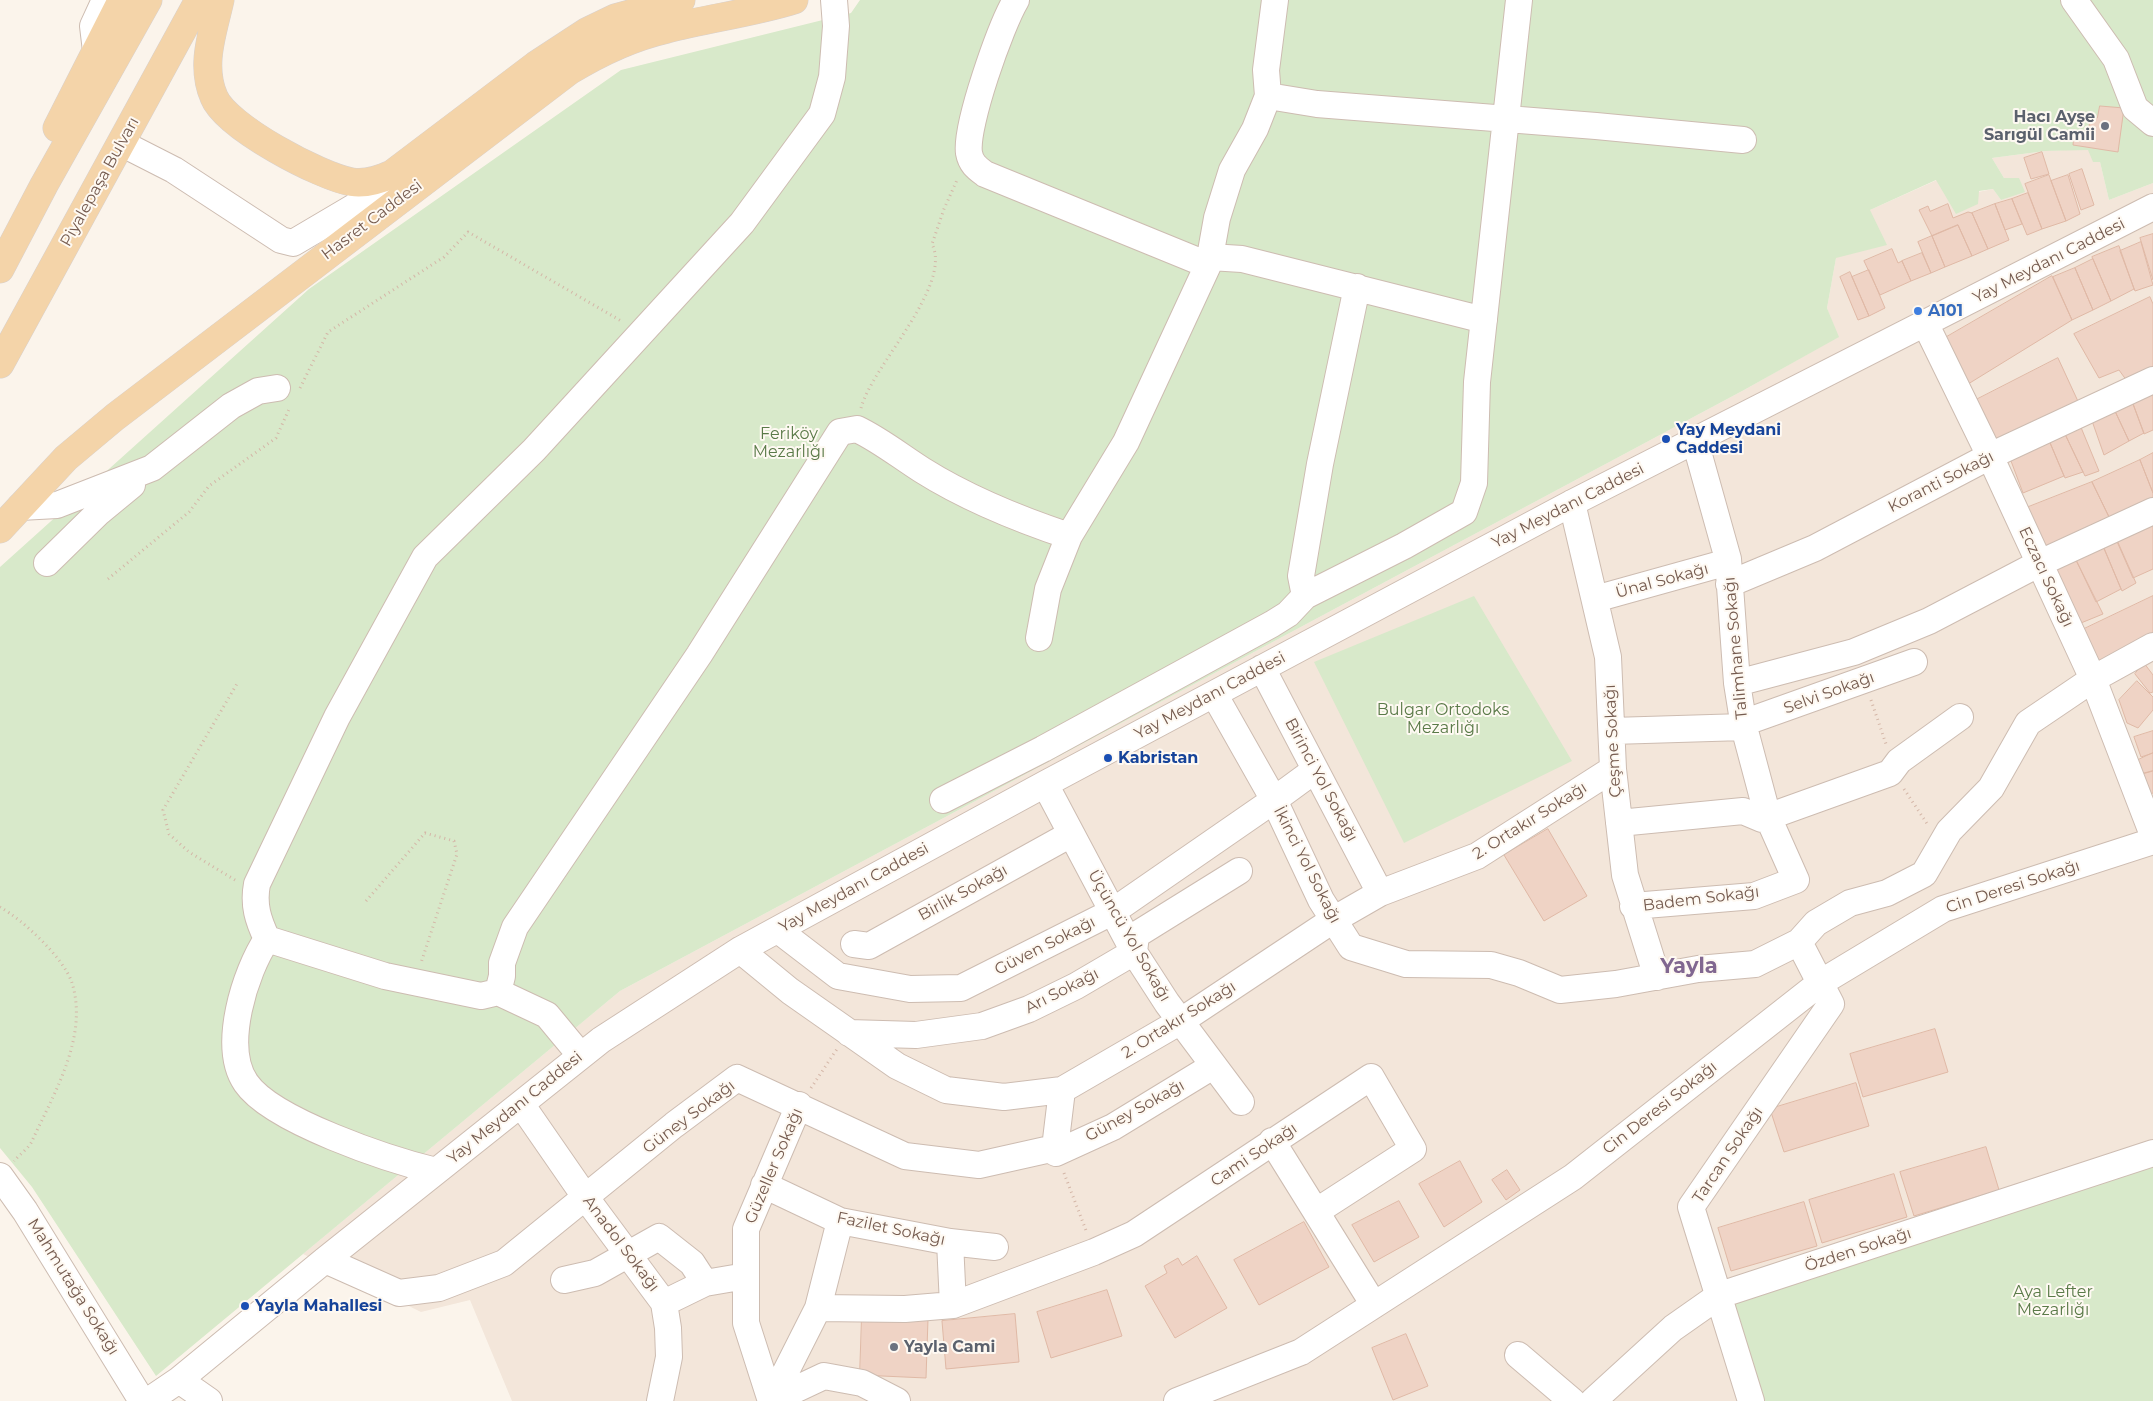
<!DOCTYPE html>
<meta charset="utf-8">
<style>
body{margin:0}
canvas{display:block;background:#fbf4eb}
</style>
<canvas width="2153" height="1401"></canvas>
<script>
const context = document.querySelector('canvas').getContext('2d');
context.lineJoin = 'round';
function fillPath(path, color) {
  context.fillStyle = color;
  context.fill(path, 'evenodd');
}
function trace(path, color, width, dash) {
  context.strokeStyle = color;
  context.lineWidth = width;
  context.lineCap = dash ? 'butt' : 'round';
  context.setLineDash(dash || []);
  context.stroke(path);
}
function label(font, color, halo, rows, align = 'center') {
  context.font = font + ' Montserrat,sans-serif';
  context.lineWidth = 4;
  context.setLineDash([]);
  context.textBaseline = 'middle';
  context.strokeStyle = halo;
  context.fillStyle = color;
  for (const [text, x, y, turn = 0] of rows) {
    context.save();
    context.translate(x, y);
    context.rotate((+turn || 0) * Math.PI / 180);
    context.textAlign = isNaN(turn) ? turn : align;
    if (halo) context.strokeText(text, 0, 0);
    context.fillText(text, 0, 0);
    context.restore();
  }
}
const residential = new Path2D(`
 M 2088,149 L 2100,162 L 2109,200 L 2153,183 L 2153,1401 L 512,1401 L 470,1300 L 421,1312 L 303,1254 L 620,991 L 1744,390 L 1838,337 L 1827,308 L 1836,258 L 1870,210 L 1937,180 L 1978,192 L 1993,189 L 2001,200 L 2024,191 L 2004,178 L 1992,158 L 2045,151 Z`);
const green = new Path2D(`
 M 860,0 L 2153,0 L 2153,183 L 2109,200 L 2100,162 L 2093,162 L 2088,150 L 2045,151 L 1992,158 L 2004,178 L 2019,178 L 2025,192 L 2001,200 L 1993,189 L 1979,191 L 1978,204 L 1956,214 L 1936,180 L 1870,210 L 1887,245 L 1836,258 L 1827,308 L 1839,337 L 1744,390 L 620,991 L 156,1376 L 32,1187 L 0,1148 L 0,567 L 309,289 L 621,70 L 851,13 Z
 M 1474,596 L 1572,761 L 1404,843 L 1314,662 Z
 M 2153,1164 L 2153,1401 L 1763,1401 L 1732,1303 Z`);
const building = new Path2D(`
 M 2100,106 L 2124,108 L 2118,152 L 2073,145 L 2074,134 L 2088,135 L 2090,119 L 2097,118 Z
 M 2042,152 L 2049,174 L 2031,179 L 2024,158 Z
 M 2082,169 L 2094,205 L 2081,210 L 2069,174 Z
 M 2049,175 L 2066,221 L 2042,229 L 2025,184 Z
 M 2068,175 L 2080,214 L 2066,221 L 2051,181 Z
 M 2028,193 L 2042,229 L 2027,235 L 2012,199 Z
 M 2012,199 L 2022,224 L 2005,230 L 1995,204 Z
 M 1948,204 L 1953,218 L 1968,212 L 1972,213 L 1988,249 L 1972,256 L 1958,225 L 1932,236 L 1919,210 L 1928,206 L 1930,211 Z
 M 1995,204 L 2009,240 L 1988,249 L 1972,213 Z
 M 1958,225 L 1972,256 L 1945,267 L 1932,236 Z
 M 2153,234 L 2153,280 L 2140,238 Z
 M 1932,236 L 1945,267 L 1931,273 L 1918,242 Z
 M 2141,242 L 2153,285 L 2135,291 L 2120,251 Z
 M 2119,246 L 2134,289 L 2111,301 L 2092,257 Z
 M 1892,249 L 1898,263 L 1902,261 L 1911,281 L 1880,295 L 1864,261 Z
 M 1922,253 L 1931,273 L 1911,281 L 1902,261 Z
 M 2093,259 L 2111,301 L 2093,310 L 2075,268 Z
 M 2075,268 L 2093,310 L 2072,320 L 2053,277 Z
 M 1869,270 L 1885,308 L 1869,316 L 1852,277 Z
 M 1850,272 L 1869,316 L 1858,320 L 1840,277 Z
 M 2052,276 L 2072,320 L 1960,389 L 1938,342 Z
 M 2150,297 L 2153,304 L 2153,378 L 2132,388 L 2119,370 L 2099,378 L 2074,334 Z
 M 2058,358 L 2082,410 L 1991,452 L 1968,404 Z
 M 2153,388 L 2153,430 L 2144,434 L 2131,398 Z
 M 2131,399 L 2144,433 L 2129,441 L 2114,409 Z
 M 2114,409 L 2129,441 L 2104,455 L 2091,418 Z
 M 2080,425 L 2099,471 L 2085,476 L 2064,432 Z
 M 2064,432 L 2083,472 L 2065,478 L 2048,438 Z
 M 2048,438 L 2064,476 L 2023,493 L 2008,453 Z
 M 2153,453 L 2153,493 L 2140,460 Z
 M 2140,460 L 2153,493 L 2153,500 L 2110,519 L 2092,482 Z
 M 2092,482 L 2110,519 L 2045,553 L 2026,508 Z
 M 2153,518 L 2153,569 L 2133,578 L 2115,537 Z
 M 2116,538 L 2136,583 L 2122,591 L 2102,544 Z
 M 2104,548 L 2121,589 L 2096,602 L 2076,560 Z
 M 2076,560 L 2103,614 L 2076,625 L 2051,572 Z
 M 2153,596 L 2153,641 L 2098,669 L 2082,630 Z
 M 2144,663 L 2153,675 L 2153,692 L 2150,693 L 2135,674 Z
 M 2137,681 L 2153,697 L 2153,710 L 2138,728 L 2127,723 L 2119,700 Z
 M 2153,731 L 2153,753 L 2141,757 L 2134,737 Z
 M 2153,753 L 2153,771 L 2142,774 L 2136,761 Z
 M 2153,771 L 2153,793 L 2148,795 L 2142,774 Z
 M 1548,829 L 1587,896 L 1544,921 L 1504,855 Z
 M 1935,1029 L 1948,1072 L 1863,1097 L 1850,1054 Z
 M 1856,1083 L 1869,1126 L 1784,1152 L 1770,1109 Z
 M 1986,1147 L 1999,1190 L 1914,1216 L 1900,1172 Z
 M 1460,1161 L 1482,1202 L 1444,1227 L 1419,1184 Z
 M 1507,1170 L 1520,1190 L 1506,1200 L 1492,1180 Z
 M 1894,1174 L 1907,1217 L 1822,1243 L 1809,1200 Z
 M 1399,1201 L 1419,1237 L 1374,1262 L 1352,1225 Z
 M 1804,1202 L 1817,1246 L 1731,1271 L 1718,1228 Z
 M 1304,1222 L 1329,1267 L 1259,1305 L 1234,1260 Z
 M 1197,1256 L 1227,1308 L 1175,1338 L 1145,1286 L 1167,1273 L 1164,1266 L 1178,1258 L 1182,1265 Z
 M 1107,1290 L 1122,1336 L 1051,1358 L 1037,1312 Z
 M 1015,1314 L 1019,1362 L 946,1369 L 942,1321 Z
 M 862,1316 L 928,1319 L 926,1378 L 860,1375 Z
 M 1406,1334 L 1428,1386 L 1393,1400 L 1372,1348 Z`);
const path = new Path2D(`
 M 300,388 L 328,332 L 444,257 L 468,232 L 623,322
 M 861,408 C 872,366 953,286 932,244 L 944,209 L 957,180
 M 108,579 L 189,512 L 209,486 L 276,438 L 290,407
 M 1871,700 L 1886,744
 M 1904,789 L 1928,825
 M 235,880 L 189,852 L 169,834 L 163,810 L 238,682
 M 366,901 L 425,833 L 454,841 L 457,854 L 421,963
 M 0,907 C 23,920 64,958 72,983 C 89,1037 53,1095 32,1141 C 29,1148 19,1155 14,1161
 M 811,1088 L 837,1049
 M 1064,1173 L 1087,1233`);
const minor = new Path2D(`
 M 1016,0 C 1001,25 965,126 969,153 C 971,164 977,168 985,174 L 1208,265 L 1210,257 L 1242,259 L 1484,320
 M 2074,0 L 2116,59 L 2135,108 L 2153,123
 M 96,51 L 93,26 L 105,0
 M 1268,96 L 1266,70 L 1275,0
 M 121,143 L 174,170 L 281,240 L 293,243 L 354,207 L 392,174
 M 1210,257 L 1217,218 L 1232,170 L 1255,129 L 1268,96 L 1317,104 L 1596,126 L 1743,140
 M 1926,325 L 1990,456 L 2093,679 L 2153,835
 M 1572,503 L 1608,657 L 1613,769 L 1625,875 L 1657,977
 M 20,507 L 57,505 L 152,468 L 231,406 L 258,391 L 277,388
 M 47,563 L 98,513 L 132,485
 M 1729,584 L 1815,548 L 1990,456 L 2153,380
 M 1305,596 L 1404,546 L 1464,512 L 1474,483 L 1477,382 L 1519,0
 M 1595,599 L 1728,562
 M 1039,638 L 1048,589 L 1069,536 L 1126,442 L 1208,265
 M 1262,668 L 1380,893
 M 1737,683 L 1854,652 L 1929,621 L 2040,563 L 2153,511
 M 1214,694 L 1274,800 L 1321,900 L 1351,947 L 1406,964 L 1491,965 L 1519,973 L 1560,990 L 1616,984 L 1698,969 L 1755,964 L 1799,942 L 1816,923 L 1850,903 L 1887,893 L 1924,874 L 1949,831 L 1991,788 L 2028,723 L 2093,679 L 2153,646
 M 1743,723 L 1914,662
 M 1612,731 L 1744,727
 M 1045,784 L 1134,952 L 1167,1003 L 1241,1102
 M 943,800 L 1043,749 L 1272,624 L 1288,614 L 1305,596 L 1301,576 L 1320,464 L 1357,287
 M 1619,823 L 1743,811 L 1762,819 L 1890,773 L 1899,761 L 1960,717
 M 1633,906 L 1754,896 L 1796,880 L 1768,817 L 1744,727 L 1737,683 L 1728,559 L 1695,441
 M 778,930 L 838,976 L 910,989 L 961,988 L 1112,912 L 1274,800 L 1315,770
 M 267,939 C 258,920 253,905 257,884 L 337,717 L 425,557 L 534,450 L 742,223 L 822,114 L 832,77 L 836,26 L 834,0
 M 854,944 L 869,946 L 1071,834
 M 740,950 L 790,991 L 897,1066 L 946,1090 L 1004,1097 L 1062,1090 L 1181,1021 L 1333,920 L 1380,893 L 1477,856 L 1613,769
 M 498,992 L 547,1015 L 581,1056
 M 849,1033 L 916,1035 L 982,1026 L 1029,1009 L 1076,986 L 1134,952 L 1136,935 L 1239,871
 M 521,1104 L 586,1198 L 664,1303 L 668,1328 L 669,1357 L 660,1401
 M 1272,1141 L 1374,1305
 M 1056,1153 L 1113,1127 L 1213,1066
 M 436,1171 C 390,1160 272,1121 246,1083 C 221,1047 245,972 267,939 L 385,976 L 481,996 L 498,992 L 502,976 L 502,963 L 515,927 L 699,655 L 840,432 L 857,429 C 880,440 900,456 922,470 C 968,499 1018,519 1069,536
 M 0,1176 L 25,1211 L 142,1401
 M 764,1185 L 840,1221 L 950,1242 L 995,1247
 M 950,1242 L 953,1305
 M 325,1260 L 399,1293 L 439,1288 L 504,1263 L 674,1125 L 737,1078 L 905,1156 L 979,1165 L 1055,1148 L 1062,1090
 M 564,1280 L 595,1273 L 659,1237 L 692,1263 L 705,1283
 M 664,1303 L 705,1283 L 746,1276
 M 818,1308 L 905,1309 L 953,1305 L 1094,1252 L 1134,1234 L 1371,1077 L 1413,1149 L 1317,1211
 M 1518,1355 L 1572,1401
 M 179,1380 L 209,1401
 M 148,1401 L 179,1380 L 325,1260 L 601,1040 L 740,950 L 1045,784 L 1572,503 L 2153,207
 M 771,1401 L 746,1323 L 746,1229 L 799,1105
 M 771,1401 L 818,1308 L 840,1221
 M 771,1401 L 824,1376 L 862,1383 L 897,1401
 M 1177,1401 L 1301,1352 L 1374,1305 L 1573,1177 L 1820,983 L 1943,909 L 2153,841
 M 1593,1401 L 1673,1328 L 1720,1295 L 2153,1153
 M 1751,1401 L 1691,1207 L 1831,1004 L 1799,942`);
const major = new Path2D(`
 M 220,0 C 213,32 200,65 214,97 C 226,127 321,177 352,182 C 366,184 379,180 392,174 L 536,65 L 588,31 L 615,18 L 681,0
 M 57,128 L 122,0
 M 0,269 L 44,185 L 148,0
 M 0,364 L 199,0
 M 0,529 L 66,458 L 115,417 L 569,71 C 600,52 632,37 667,29 C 709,18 753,13 794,0`);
const markers = [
 [2105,126,5,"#6b7280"],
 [1918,311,5,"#3f7fe0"],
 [1666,439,5,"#1a4fb4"],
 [1108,758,5,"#1a4fb4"],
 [245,1306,5,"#1a4fb4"],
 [894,1347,5,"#6b7280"]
];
const worshipNames = [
 ["Hacı Ayşe",2095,117],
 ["Sarıgül Camii",2095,135],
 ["Yayla Cami",904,1347,"left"]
];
const streetNames = [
 ["Piyalepaşa Bulvarı",100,182,-61],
 ["Hasret Caddesi",372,220,-37],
 ["Yay Meydanı Caddesi",2049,261,-27],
 ["Koranti Sokağı",1941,482,-27],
 ["Yay Meydanı Caddesi",1568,506,-27],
 ["Eczacı Sokağı",2046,577,65],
 ["Ünal Sokağı",1662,581,-15],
 ["Talimhane Sokağı",1736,648,-95],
 ["Selvi Sokağı",1829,693,-20],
 ["Yay Meydanı Caddesi",1210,696,-28],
 ["Çeşme Sokağı",1613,741,-93],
 ["Birinci Yol Sokağı",1321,780,62],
 ["2. Ortakır Sokağı",1530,821,-32],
 ["İkinci Yol Sokağı",1307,865,63],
 ["Cin Deresi Sokağı",2013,887,-18],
 ["Yay Meydanı Caddesi",854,888,-29],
 ["Birlik Sokağı",963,893,-29],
 ["Badem Sokağı",1701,899,-7],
 ["Üçüncü Yol Sokağı",1129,936,60],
 ["Güven Sokağı",1045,946,-27],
 ["Arı Sokağı",1062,991,-27],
 ["2. Ortakır Sokağı",1179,1020,-32],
 ["Yay Meydanı Caddesi",515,1108,-39],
 ["Cin Deresi Sokağı",1660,1108,-38],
 ["Güney Sokağı",1135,1111,-29],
 ["Güney Sokağı",689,1117,-37],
 ["Cami Sokağı",1254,1155,-34],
 ["Tarcan Sokağı",1728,1155,-56],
 ["Güzeller Sokağı",774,1166,-67],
 ["Fazilet Sokağı",891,1229,12],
 ["Anadol Sokağı",621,1244,53],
 ["Özden Sokağı",1858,1250,-18],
 ["Mahmutağa Sokağı",73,1287,58]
];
const shopNames = [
 ["A101",1928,311]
];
const transitNames = [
 ["Yay Meydani",1676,430],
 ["Caddesi",1676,448],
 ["Kabristan",1118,758],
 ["Yayla Mahallesi",255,1306]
];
const parkNames = [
 ["Feriköy",789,434],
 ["Mezarlığı",789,452],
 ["Bulgar Ortodoks",1443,710],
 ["Mezarlığı",1443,728],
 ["Aya Lefter",2053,1292],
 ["Mezarlığı",2053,1310]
];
const districtNames = [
 ["Yayla",1689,967]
];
fillPath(residential, '#f3e6da');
fillPath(green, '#d8e9ca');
fillPath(building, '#efd3c5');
trace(building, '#e0b9a6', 1);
trace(minor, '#cdbcb1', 28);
trace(major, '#d8d1ce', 29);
trace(path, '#d4b6a7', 3, [1, 4]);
trace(minor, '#fff', 26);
trace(major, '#f4d4a9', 28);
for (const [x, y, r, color] of markers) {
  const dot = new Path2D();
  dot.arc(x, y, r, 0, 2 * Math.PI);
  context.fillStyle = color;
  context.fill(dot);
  trace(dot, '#fef9f2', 2);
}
label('bold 16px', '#5b616d', '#fef9f2', worshipNames, 'right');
label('16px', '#755b4f', '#fef9f2', streetNames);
label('bold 16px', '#366cbe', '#fef9f2', shopNames, 'left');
label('bold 16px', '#164399', '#fef9f2', transitNames, 'left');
label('16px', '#5a7a48', '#fef9f2', parkNames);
label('bold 21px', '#816790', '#fef9f2', districtNames);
</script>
